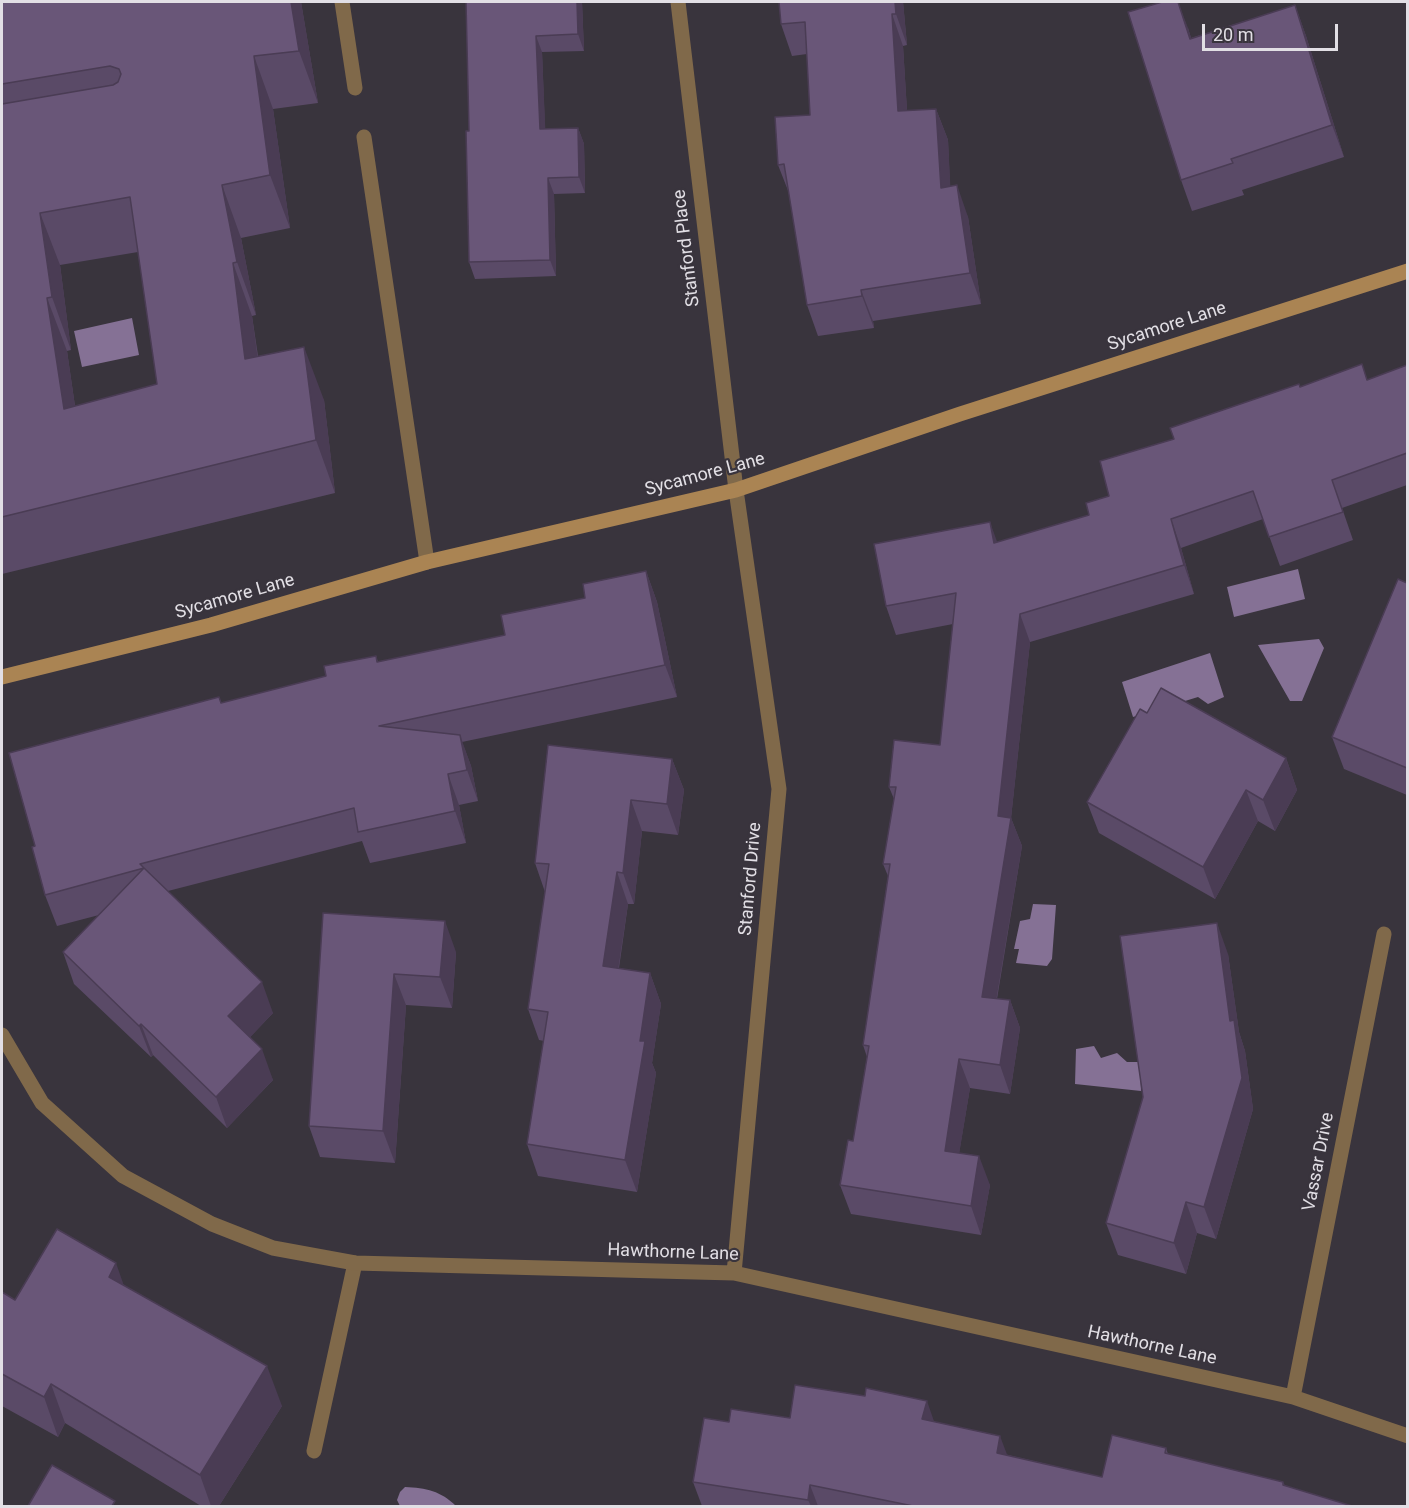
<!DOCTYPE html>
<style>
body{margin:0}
#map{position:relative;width:1409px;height:1508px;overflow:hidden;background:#39343d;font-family:Roboto,sans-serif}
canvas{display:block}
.frame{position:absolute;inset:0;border:3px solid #e2dfe5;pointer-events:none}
.scale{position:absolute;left:1202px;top:24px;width:136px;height:27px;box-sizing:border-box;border:3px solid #e2dfe5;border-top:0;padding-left:8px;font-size:18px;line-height:21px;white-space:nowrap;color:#e2dfe5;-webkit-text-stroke:4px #39343d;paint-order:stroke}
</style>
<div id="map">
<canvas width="1409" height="1508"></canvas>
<div class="frame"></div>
<div class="scale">20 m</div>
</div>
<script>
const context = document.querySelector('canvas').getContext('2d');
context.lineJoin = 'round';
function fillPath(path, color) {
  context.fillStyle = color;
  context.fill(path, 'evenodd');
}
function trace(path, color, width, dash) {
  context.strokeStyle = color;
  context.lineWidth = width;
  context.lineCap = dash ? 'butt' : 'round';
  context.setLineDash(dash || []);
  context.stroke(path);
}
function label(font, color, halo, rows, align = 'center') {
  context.font = font + ' Roboto,sans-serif';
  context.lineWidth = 4.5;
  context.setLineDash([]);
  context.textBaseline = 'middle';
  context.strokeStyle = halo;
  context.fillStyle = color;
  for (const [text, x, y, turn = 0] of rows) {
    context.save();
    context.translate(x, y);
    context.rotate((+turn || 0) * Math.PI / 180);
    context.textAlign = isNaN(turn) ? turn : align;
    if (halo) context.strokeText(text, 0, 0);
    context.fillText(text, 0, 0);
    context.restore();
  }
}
const water = new Path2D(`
 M 132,318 L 139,355 L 82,367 L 74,331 Z
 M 1298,569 L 1305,599 L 1234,617 L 1227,587 Z
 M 1319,639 L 1324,648 L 1302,701 L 1290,701 L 1258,645 Z
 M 1210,653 L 1224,697 L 1208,704 L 1198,697 L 1133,717 L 1122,682 Z
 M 1033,904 L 1056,905 L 1052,959 L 1047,966 L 1016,963 L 1019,949 L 1014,949 L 1020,921 L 1030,919 Z
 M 1094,1046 L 1101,1058 L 1117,1053 L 1127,1062 L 1140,1062 L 1141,1091 L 1075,1084 L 1076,1049 Z
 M 405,1487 C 426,1488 441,1491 456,1506 L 400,1506 L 397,1500 L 400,1492 Z`);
const lane = new Path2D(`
 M 342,2 L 355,88
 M 364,137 L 427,562
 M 314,1451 L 355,1263`);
const street = new Path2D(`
 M 678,2 L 736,490 L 779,789 L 734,1273
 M 2,1035 L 42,1103 L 123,1176 L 212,1224 L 273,1248 L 355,1263 L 734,1273 L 1293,1397 L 1408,1436
 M 1293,1397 L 1384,934`);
const secondary = new Path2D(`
 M 2,677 L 211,625 L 427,562 L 736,490 L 960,414 L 1408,271`);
const wall = new Path2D(`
 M 2,2 L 301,2 L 318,103 L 273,109 L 290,228 L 241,238 L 256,315 L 252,316 L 258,356 L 324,400 L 335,493 L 2,574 ZM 138,252 L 157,384 L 75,406 L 67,351 L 71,350 L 60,265 Z
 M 466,2 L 582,2 L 584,51 L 542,52 L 545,129 L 578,128 L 584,144 L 585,193 L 554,194 L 556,276 L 475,279 L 469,262 L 469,131 Z
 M 779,2 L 903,2 L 907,45 L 903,46 L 907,111 L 936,109 L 948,140 L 950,186 L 968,217 L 981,304 L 873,321 L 874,328 L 818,336 L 807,305 L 789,193 L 778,165 L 810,115 L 807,54 L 792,56 L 781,24 Z
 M 1295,5 L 1306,36 L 1344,157 L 1242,190 L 1244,195 L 1192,211 L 1181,180 L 1188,28 L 1191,38 Z
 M 1407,365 L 1407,485 L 1342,508 L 1353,540 L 1280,566 L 1263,519 L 1181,548 L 1194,594 L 1030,642 L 1011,818 L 1022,846 L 997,999 L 1010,1000 L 1020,1028 L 1010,1094 L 970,1088 L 959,1153 L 990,1185 L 981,1235 L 851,1214 L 840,1185 L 853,1141 L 867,1057 L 863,1045 L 888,876 L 883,864 L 894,799 L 889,787 L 940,745 L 953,624 L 896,635 L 886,606 L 997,542 L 1089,515 L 1174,439 L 1300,387 L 1368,380 Z
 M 646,571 L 657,602 L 677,697 L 462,742 L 471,766 L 478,801 L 459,805 L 466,843 L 370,863 L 362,841 L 168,891 L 273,1013 L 250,1037 L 273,1080 L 227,1128 L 153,1055 L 151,1057 L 74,984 L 63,952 L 99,915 L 57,926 L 45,895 L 35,846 L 221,703 L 326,676 L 376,656 L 378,662 L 505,635 L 585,598 Z
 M 1407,583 L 1407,795 L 1344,769 L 1332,737 Z
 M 1147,713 L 1286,758 L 1297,790 L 1275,831 L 1258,821 L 1215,899 L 1099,833 L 1087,802 Z
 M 672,759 L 684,790 L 678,835 L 642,831 L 634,904 L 628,904 L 619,968 L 650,973 L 661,1004 L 652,1063 L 656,1073 L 637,1192 L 538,1176 L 527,1144 L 544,1041 L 539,1040 L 528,1009 L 545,892 L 535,863 Z
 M 323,913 L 456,952 L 452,1008 L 406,1005 L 395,1163 L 320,1157 L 309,1126 Z
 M 1228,954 L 1239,1032 L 1245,1051 L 1253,1109 L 1216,1239 L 1197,1233 L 1186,1274 L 1118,1255 L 1106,1223 L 1143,1097 Z
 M 124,1286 L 282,1406 L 219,1506 L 201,1506 L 65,1423 L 58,1437 L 2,1406 L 2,1292 L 15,1300 Z
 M 865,1396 L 934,1422 L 1008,1455 L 1102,1477 L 1166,1448 L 1168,1454 L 1283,1482 L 1285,1486 L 1352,1506 L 702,1506 L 693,1482 L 729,1422 L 790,1418 Z`);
const shadedWall = new Path2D(`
 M 291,2 L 301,2 L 318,103 L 299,51 Z
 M 577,2 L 582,2 L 584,51 L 578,34 Z
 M 895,2 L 903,2 L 907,45 L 896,14 Z
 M 1178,2 L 1188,28 L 1201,70 L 1190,39 Z
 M 1295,5 L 1306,36 L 1344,157 L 1332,125 Z
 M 892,14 L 903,46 L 909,143 L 898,111 Z
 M 536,36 L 542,52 L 546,145 L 540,129 Z
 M 254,56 L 273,109 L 290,228 L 270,175 Z
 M 936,109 L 948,140 L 952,219 L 941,188 Z
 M 578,128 L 584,144 L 585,193 L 579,177 Z
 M 548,178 L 554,194 L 556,276 L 550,260 Z
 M 222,185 L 241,238 L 256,315 L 237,262 Z
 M 957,185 L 968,217 L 981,304 L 970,273 Z
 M 40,213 L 60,265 L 71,350 L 52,297 Z
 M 233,263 L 252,316 L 265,412 L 245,359 Z
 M 861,290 L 873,321 L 874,328 L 862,296 Z
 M 47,298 L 67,351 L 83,462 L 64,409 Z
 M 304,347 L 324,400 L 335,493 L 316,440 Z
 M 1171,519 L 1181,548 L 1194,594 L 1184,565 Z
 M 990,522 L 1000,550 L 994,543 Z
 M 646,571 L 657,602 L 677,697 L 665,665 Z
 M 1020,614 L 1030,642 L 1011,818 L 1022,846 L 992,1025 L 982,997 L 998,816 Z
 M 460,735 L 471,766 L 478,801 L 467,770 Z
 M 1286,758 L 1297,790 L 1275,831 L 1263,800 Z
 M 672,759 L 684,790 L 678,835 L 667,804 Z
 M 448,774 L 459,805 L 466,843 L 455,811 Z
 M 1246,790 L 1258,821 L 1215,899 L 1203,867 Z
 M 631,800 L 642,831 L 634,904 L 623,873 Z
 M 617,872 L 628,904 L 614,997 L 603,966 Z
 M 445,921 L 456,952 L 452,1008 L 440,977 Z
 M 1217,923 L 1228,954 L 1239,1032 L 1245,1051 L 1253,1109 L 1216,1239 L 1204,1207 L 1230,1021 Z
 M 650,973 L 661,1004 L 652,1063 L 656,1073 L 637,1192 L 625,1160 L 640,1041 Z
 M 394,974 L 406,1005 L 395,1163 L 383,1131 Z
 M 262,982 L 273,1013 L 240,1048 L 228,1016 Z
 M 1010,1000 L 1020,1028 L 1010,1094 L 1000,1065 Z
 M 141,1024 L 153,1055 L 151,1057 L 139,1026 Z
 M 262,1049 L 273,1080 L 227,1128 L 216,1097 Z
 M 959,1059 L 970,1088 L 955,1179 L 945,1151 Z
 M 979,1156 L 990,1185 L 981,1235 L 971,1206 Z
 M 1186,1202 L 1197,1233 L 1186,1274 L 1174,1243 Z
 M 116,1263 L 130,1303 L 109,1277 Z
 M 267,1366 L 282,1406 L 219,1506 L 211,1506 L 200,1475 Z
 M 51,1384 L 65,1423 L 58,1437 L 44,1397 Z
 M 927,1401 L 937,1430 L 922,1419 Z
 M 1000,1436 L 1011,1465 L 997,1453 Z
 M 810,1485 L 818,1506 L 811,1506 L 808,1500 Z`);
const building = new Path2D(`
 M 2,2 L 291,2 L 299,51 L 254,56 L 270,175 L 222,185 L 237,262 L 233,263 L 245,359 L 304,347 L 316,440 L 2,517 L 2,104 L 113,85 L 118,82 L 121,74 L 119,69 L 110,66 L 2,84 ZM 130,197 L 157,384 L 64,409 L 47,298 L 52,297 L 40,213 Z
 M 466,2 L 577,2 L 578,34 L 536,36 L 540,129 L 578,128 L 579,177 L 548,178 L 550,260 L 469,262 L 466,131 L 469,131 Z
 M 779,2 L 895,2 L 896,14 L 892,14 L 898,111 L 936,109 L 941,188 L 957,185 L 970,273 L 861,290 L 862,296 L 807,305 L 784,164 L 778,165 L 775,117 L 810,115 L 805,22 L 781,24 Z
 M 1162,2 L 1178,2 L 1190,39 L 1295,5 L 1332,125 L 1231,159 L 1233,163 L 1181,180 L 1128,12 Z
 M 1362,364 L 1367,380 L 1407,365 L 1407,453 L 1332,480 L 1343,512 L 1269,537 L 1253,491 L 1171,519 L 1184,565 L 1020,614 L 998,816 L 1011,818 L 982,997 L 1010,1000 L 1000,1065 L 959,1059 L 945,1151 L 979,1156 L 971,1206 L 840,1185 L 848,1140 L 853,1141 L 869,1046 L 863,1045 L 890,864 L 883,864 L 896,787 L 889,787 L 894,740 L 940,745 L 956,593 L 886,606 L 874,544 L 990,522 L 994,543 L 1089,515 L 1086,503 L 1109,496 L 1100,461 L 1174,439 L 1170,428 L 1299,384 L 1300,387 Z
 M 646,571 L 665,665 L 379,726 L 460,735 L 467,770 L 448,774 L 455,811 L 358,832 L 354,808 L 140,864 L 144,868 L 45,895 L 32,847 L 35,846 L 9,753 L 219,697 L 221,703 L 326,676 L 324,666 L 376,656 L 377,662 L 505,635 L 501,615 L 585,598 L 583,584 Z
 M 1398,579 L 1407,583 L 1407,768 L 1332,737 Z
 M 1161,688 L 1286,758 L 1263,800 L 1246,790 L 1203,867 L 1087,802 L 1140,709 L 1147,713 Z
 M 548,745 L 672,759 L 667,804 L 631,800 L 623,873 L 617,872 L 603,966 L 650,973 L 640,1041 L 645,1041 L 625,1160 L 527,1144 L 548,1012 L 528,1009 L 549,864 L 535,863 Z
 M 144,868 L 262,982 L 228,1016 L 262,1049 L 216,1097 L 141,1024 L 139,1026 L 63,952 Z
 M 323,913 L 445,921 L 440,977 L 394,974 L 383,1131 L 309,1126 Z
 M 1217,923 L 1230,1021 L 1234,1020 L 1242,1078 L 1204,1207 L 1186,1202 L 1174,1243 L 1106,1223 L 1143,1097 L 1120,936 Z
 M 57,1229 L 116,1263 L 109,1277 L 267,1366 L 200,1475 L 51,1384 L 44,1397 L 2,1374 L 2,1292 L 15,1300 Z
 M 795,1385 L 865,1396 L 866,1388 L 927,1401 L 922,1419 L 1000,1436 L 997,1453 L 1102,1477 L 1112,1435 L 1166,1448 L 1165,1453 L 1283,1482 L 1283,1485 L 1352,1506 L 913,1506 L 810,1485 L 808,1500 L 693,1482 L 704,1418 L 729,1422 L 731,1409 L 790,1418 Z
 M 52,1465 L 115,1501 L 112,1506 L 28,1506 Z`);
const streetNames = [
 ["Stanford Place",687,248,-97],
 ["Sycamore Lane",1167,327,-18],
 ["Sycamore Lane",705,475,-15],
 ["Sycamore Lane",235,597,-16],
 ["Stanford Drive",751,879,-85],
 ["Vassar Drive",1319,1162,-79],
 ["Hawthorne Lane",673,1253,2],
 ["Hawthorne Lane",1152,1346,12]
];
fillPath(water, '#857195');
trace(lane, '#80694a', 15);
trace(street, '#80694a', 15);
trace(secondary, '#aa8453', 15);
fillPath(wall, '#5a4a67');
fillPath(shadedWall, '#4a3c54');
fillPath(building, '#695678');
trace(building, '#4a3c54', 1.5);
label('18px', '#e2dfe5', '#39343d', streetNames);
</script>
